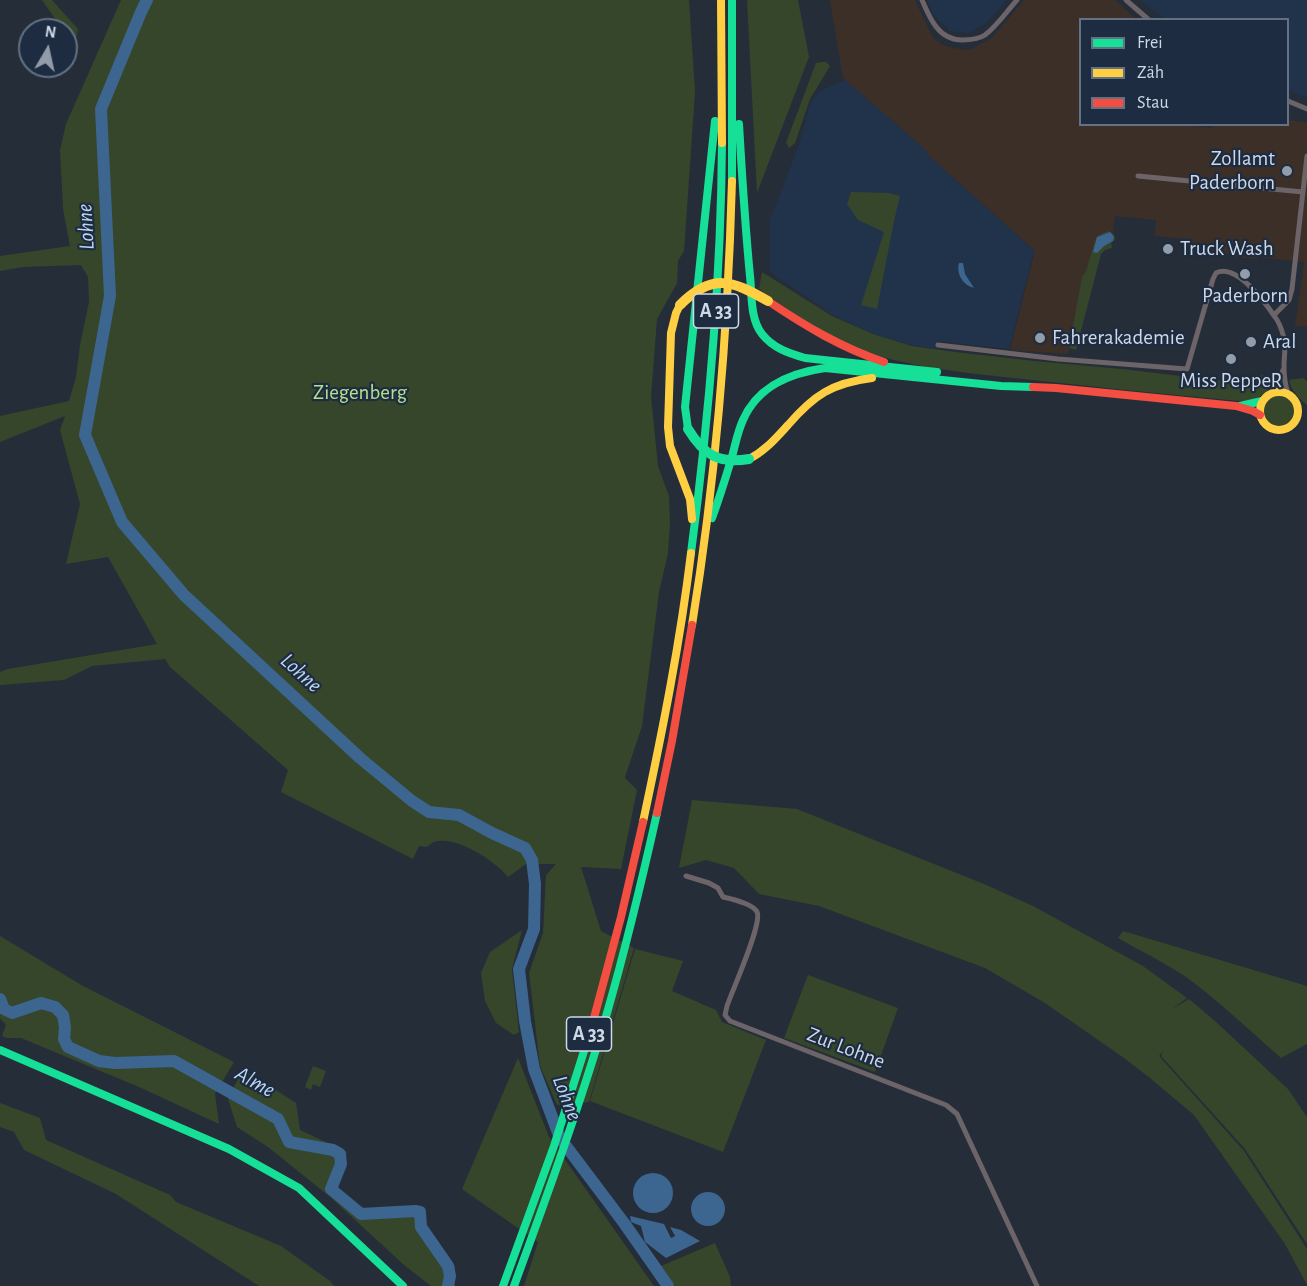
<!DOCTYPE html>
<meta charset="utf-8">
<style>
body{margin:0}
#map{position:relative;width:1307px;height:1286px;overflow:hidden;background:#252d39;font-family:"Alegreya Sans",sans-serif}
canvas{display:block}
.legend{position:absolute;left:1079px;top:18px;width:210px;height:108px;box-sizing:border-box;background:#1d2c41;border:2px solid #647183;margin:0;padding:8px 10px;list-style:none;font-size:18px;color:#ced8e6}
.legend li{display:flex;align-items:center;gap:12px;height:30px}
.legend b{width:30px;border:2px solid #647183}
.north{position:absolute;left:18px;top:18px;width:60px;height:60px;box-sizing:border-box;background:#1d2c41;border:2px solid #647183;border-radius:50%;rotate:9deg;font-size:16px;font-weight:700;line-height:24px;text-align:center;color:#ced8e6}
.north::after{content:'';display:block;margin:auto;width:21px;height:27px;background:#939ca9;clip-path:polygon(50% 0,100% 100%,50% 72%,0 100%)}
</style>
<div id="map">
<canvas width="1307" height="1286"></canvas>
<ul class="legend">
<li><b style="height:8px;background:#16e098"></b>Frei</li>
<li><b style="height:8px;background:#ffcf43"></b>Zäh</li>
<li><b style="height:8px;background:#f24e42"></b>Stau</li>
</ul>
<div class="north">N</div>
</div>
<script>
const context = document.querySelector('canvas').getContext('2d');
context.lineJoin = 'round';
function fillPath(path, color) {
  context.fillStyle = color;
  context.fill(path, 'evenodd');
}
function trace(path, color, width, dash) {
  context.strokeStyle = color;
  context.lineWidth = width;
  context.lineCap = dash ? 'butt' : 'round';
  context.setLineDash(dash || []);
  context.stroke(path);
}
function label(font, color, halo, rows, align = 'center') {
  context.font = font + ' "Alegreya Sans",sans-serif';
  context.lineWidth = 4.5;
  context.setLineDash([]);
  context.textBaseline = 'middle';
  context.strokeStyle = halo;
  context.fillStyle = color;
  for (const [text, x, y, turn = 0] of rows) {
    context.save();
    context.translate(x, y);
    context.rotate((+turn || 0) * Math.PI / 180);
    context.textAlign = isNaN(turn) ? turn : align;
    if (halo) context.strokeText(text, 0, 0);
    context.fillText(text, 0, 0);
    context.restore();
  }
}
const built = new Path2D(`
 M 928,0 L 1007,0 L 985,24 L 968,33 L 950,31 L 933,14 Z
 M 1140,0 L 1307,0 L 1307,98 L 1288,90 L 1288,20 L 1165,19 Z
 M 845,80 L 928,152 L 927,154 L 1034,251 L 1009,349 L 939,341 L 937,349 L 912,345 L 873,334 L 833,315 L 770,272 L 770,220 L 798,148 L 811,102 L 820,91 Z`);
const industrial = new Path2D(`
 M 830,0 L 915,0 L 933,38 L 943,45 L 952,48 L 969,50 L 992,38 L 1024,0 L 1115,0 L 1136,19 L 1080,20 L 1080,124 L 1173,124 L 1212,128 L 1212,124 L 1288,124 L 1288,120 L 1307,123 L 1307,327 L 1295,326 L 1304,262 L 1258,257 L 1257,259 L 1230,257 L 1230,254 L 1212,252 L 1211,251 L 1185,248 L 1186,239 L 1155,236 L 1156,220 L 1115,216 L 1113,232 L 1107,231 L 1096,237 L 1086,271 L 1083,276 L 1068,354 L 1010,350 L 1035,251 L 927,154 L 928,152 L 843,78 Z`);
const green = new Path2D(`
 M 42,0 L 52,0 L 78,29 L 74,47 L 66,35 L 66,30 L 63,30 Z
 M 121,0 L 689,0 L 695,92 L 684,251 L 678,261 L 677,283 L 657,319 L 651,397 L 658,466 L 669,496 L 670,523 L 668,553 L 659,592 L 642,726 L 625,777 L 626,779 L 637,790 L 621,869 L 581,867 L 601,931 L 634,948 L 589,1102 L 557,1105 L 540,1066 L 529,973 L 543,933 L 546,875 L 556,864 L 526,864 L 508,877 C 495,861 456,835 434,842 C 431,843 429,846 426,847 L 419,846 L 413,859 L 281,792 L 288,770 L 170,667 L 165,659 L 92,666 L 64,680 L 0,685 L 0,672 L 8,669 L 157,644 L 108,557 L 66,564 L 80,504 L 60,430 L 65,416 L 0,442 L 0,416 L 69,401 L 76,377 L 80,345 L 89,302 L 88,277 L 81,265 L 23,267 L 0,271 L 0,256 L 70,246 L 63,209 L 60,150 L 66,124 Z
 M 747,0 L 798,0 L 809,57 L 757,193 Z
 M 821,62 L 826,62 L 830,66 L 810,99 L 795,143 L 789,148 L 786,143 L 816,63 Z
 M 851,192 L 889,193 L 900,196 L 894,221 L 877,309 L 861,305 L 884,232 L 858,220 L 847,204 Z
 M 1107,231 C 1113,232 1115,234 1115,240 L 1111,243 L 1112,248 L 1105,250 L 1101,254 L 1076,350 L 1069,348 L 1082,277 L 1086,271 L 1096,237 Z
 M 762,272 L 832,316 L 873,334 L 912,346 L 955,352 L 1034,361 L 1122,369 L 1238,383 L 1245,386 L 1261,375 L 1277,379 C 1272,388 1260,399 1249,401 C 1242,402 1234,400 1228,400 C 1156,393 1085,386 1014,378 C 959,372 904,367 853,347 C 819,333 789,310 759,289 Z
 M 1303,378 L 1307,381 L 1307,405 C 1299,399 1291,390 1289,380 Z
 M1264 411a15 15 0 1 1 30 0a15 15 0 1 1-30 0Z
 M 692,800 L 797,809 L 984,884 L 1033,906 L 1143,966 L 1187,998 L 1172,1009 L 1189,999 L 1215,1021 L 1288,1089 L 1307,1117 L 1307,1244 L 1245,1149 L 1161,1056 L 1163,1051 L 1159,1056 L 1244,1151 L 1307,1249 L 1307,1285 L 1285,1244 L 1194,1115 L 1150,1078 L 1124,1058 L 1045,1003 L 985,968 L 819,906 L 759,894 L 734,868 L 706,860 L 679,868 Z
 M 522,930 L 512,969 L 519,1032 L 514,1035 L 496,1023 L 485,1001 L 481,973 L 490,952 Z
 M 1123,931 L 1307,986 L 1307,1044 L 1281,1058 C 1250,1031 1219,1001 1186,977 C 1164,962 1140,951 1118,938 Z
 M 0,936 L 83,986 L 234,1062 L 215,1094 L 219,1124 L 139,1087 L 21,1038 L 7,1038 L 2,1036 L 6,1025 L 0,1018 Z
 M 635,949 L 683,961 L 672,991 L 716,1010 L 722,1022 L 766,1040 L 723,1152 L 590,1101 Z
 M 808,975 L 898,1008 L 875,1072 L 784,1038 Z
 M 518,1058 L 549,1137 L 654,1286 L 524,1286 L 538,1242 L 462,1189 Z
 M 313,1066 L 326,1071 L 320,1087 L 313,1084 L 311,1090 L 305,1087 Z
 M 243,1069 L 296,1103 L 300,1130 L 347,1152 L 336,1188 L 367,1212 L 418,1209 L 424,1213 L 427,1233 L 455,1266 L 455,1286 L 431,1286 L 404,1265 L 329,1196 L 268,1147 L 237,1127 L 228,1099 Z
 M 0,1103 L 40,1118 L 46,1140 L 170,1195 L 176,1202 L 281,1246 L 330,1281 L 334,1286 L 259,1286 L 116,1194 L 24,1150 L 14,1132 L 0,1127 Z
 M 715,1243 L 730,1277 L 731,1286 L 675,1286 L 661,1266 Z`);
const water = new Path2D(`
 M 1110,232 L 1114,237 L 1113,241 L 1104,246 L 1097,253 L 1093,252 L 1097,237 Z
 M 959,263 L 963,263 L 965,274 L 974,288 C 963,285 956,274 959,263 Z
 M633 1193a20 20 0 1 1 40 0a20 20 0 1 1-40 0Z
 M691 1209a17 17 0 1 1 34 0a17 17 0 1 1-34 0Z
 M 630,1216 L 664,1224 L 671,1238 L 675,1236 L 670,1227 L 681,1230 L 700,1241 L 666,1258 L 645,1242 L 641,1226 L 631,1222 Z`);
const river = new Path2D(`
 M 147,0 L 141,12 L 101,109 L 110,296 L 85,435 L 122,522 L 184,595 L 360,758 L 412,801 L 429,812 L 459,815 L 492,833 L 525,848 L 532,860 L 535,884 L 534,929 L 519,969 L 525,1021 L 534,1069 L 560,1138 L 624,1223 L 668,1286
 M 0,999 L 4,1009 L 12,1013 L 41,1003 L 55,1007 L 63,1015 L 65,1027 L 64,1039 L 68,1047 L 99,1061 L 115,1063 L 174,1061 L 278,1119 L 289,1142 L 333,1150 L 340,1154 L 341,1164 L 331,1189 L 361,1214 L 415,1211 L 420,1212 L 421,1227 L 448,1266 L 450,1276 L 448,1286`);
const street = new Path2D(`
 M 922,0 C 930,19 939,40 962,40 C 970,40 979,39 985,35 C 997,26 1007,11 1017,0
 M 1126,0 L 1149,20
 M 1288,101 L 1307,109
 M 1138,176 L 1303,192
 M 1274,315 L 1289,300 L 1292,289 L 1307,156
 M 938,345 L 1058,359 L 1187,369 L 1213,279 L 1216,273 C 1236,263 1265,302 1275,317 C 1280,323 1282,331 1284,338 C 1286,348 1284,356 1284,366 C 1284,375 1285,385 1288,393
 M 1275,392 L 1283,370
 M 686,876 L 709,883 L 718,888 L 723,897 C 732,899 753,904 757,912 C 763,923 732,991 727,1006 L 725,1015 L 730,1021 L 946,1105 L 957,1114 L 1037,1286`);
const fast = new Path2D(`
 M 739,124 C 742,175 745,225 750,276 C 752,294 750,319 762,334 C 773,348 788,353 805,358 L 937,372
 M 732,181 L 732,0
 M 1240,406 L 1262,401
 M 688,429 L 685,407 L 715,121
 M 712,518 C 719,499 725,480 731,460 C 735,447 737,433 743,420 C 758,386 790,373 825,368 L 1001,386 L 1033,387
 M 691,553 C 709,417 721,280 722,143
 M 0,1050 L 229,1149 L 299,1188 L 403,1286
 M 503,1286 L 554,1146 L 591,1029
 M 514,1286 C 547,1196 580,1105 607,1013 C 626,947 642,880 657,813`);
const slow = new Path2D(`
 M 721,0 L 722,143
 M 680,305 L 676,313 L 671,333 L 668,427 L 670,446 L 690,499 L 692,519
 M1260 411a19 19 0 1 1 38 0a19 19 0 1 1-38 0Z
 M 749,459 C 765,451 776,438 788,425 C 814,395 832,383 872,378
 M 692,625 C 716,478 728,330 732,181
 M 643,822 C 662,733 680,644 691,553`);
const jam = new Path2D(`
 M 768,301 C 805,326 842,348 884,362
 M 1033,387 L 1056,388 L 1236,406 L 1253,411 L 1260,415
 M 657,813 L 672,741 L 692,625
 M 591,1029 L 621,917 L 643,822`);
const fastBridge = new Path2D(`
 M 688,429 C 704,455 718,464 749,459`);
const slowBridge = new Path2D(`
 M 680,305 C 712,273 732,280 768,301`);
const markers = [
 [1287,171,6,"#939ca9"],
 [1168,249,6,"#939ca9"],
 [1245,274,6,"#939ca9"],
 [1040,338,6,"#939ca9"],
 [1251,342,6,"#939ca9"],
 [1231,359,6,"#939ca9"]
];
const shields = [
 [716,311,45],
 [589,1034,45]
];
const shieldNames = [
 ["A 33",716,311],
 ["A 33",589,1034]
];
const poiNames = [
 ["Zollamt",1275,159,"right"],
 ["Paderborn",1275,183,"right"],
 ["Truck Wash",1180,249],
 ["Paderborn",1245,296,"center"],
 ["Fahrerakademie",1052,338],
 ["Aral",1263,342],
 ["Miss PeppeR",1231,381,"center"]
];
const parkNames = [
 ["Ziegenberg",360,393]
];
const streetNames = [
 ["Zur Lohne",846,1048,21]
];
const waterNames = [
 ["Lohne",86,227,-93],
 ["Lohne",301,673,42],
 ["Alme",255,1082,29],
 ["Lohne",567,1098,69]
];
fillPath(built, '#21334b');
fillPath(industrial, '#3c2f28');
fillPath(green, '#36462b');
fillPath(water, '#3c658f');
trace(river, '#3c658f', 12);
trace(street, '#6c6469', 5);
trace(fast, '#16e098', 8);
trace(slow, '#ffcf43', 8);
trace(jam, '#f24e42', 8);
trace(fastBridge, '#16e098', 10);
trace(slowBridge, '#ffcf43', 10);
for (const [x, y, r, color] of markers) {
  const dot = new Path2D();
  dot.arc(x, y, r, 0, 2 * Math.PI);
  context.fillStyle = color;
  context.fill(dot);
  trace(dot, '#1d2c41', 2);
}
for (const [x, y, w] of shields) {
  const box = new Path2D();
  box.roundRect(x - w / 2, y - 17, w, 34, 4.5);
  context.fillStyle = '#1d2c41';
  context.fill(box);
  trace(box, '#ced8e6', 1.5);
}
label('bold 20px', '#ced8e6', null, shieldNames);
label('21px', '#ced8e6', '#1d2c41', poiNames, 'left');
label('21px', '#b5e08d', '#1d2c41', parkNames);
label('21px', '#ced8e6', '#1d2c41', streetNames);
label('italic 22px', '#bdd7f3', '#1d2c41', waterNames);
</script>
